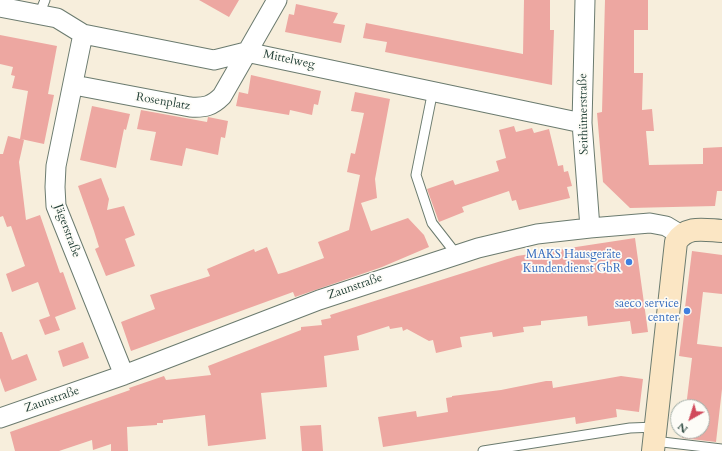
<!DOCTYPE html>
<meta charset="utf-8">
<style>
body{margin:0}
#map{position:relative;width:722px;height:451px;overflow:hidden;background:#f7eedc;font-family:Cardo,serif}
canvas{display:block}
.north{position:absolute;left:670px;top:399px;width:40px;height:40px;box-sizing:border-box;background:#fdfcf7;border:1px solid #a4b0a9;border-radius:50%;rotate:219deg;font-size:11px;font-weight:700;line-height:16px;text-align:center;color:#1f3d34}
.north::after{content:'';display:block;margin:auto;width:14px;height:18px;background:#d1495b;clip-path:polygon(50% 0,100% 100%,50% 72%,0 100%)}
</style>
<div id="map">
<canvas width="722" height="451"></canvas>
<div class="north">N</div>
</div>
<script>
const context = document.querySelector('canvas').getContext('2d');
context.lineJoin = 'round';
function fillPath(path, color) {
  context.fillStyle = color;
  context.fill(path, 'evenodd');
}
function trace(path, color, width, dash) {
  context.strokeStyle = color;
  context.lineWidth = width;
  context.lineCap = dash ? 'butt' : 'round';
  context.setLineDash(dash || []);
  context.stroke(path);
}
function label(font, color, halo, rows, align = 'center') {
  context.font = font + ' Cardo,serif';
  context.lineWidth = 3.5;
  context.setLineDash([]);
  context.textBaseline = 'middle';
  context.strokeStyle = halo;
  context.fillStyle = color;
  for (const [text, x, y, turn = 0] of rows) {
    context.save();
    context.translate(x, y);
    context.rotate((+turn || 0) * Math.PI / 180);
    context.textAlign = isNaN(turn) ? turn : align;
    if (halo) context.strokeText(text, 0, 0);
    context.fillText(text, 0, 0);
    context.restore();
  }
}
const building = new Path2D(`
 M 199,0 L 239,0 L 229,17 Z
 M 524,0 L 550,0 L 550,30 L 554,30 L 552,85 L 385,52 L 387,42 L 363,38 L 366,23 L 523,54 Z
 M 605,0 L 648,0 L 648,30 L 634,30 L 634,73 L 643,73 L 642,110 L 652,109 L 654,131 L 646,131 L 649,165 L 703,164 L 703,148 L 722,147 L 722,191 L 717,191 L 715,206 L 630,208 L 603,182 L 597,113 L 602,112 Z
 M 296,4 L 338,13 L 333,23 L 345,25 L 341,43 L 285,32 L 289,14 L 294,15 Z
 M 0,35 L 57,46 L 48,94 L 54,95 L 44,144 L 21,139 L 24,140 L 19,162 L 26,220 L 40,215 L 60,273 L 63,272 L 76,309 L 55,317 L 60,330 L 45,335 L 39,320 L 50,316 L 38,282 L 12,292 L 6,274 L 25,266 L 11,226 L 7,227 L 3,216 L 0,217 L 0,154 L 3,154 L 8,136 L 20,139 L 28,91 L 12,88 L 15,76 L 11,75 L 13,67 L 0,64 Z
 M 251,75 L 321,91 L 318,105 L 314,104 L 312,115 L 290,110 L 289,115 L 236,106 L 239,92 L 248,94 Z
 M 355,92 L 390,99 L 375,179 L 377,198 L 361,203 L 371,231 L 408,218 L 424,235 L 429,247 L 382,267 L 295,297 L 293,292 L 131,351 L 121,322 L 155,309 L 150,295 L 210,276 L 207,269 L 254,249 L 255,252 L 267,247 L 278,274 L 286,272 L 324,258 L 318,242 L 349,230 L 360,175 L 347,172 L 351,153 L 355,154 L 364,113 L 351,111 Z
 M 92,106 L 130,114 L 126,130 L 124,129 L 116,168 L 80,160 Z
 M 141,110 L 207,122 L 208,117 L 228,121 L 225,138 L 221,137 L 218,155 L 186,148 L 182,166 L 150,160 L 156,132 L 137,129 Z
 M 514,126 L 516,132 L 532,128 L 534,133 L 549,129 L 558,166 L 563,165 L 564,172 L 568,171 L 572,186 L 567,187 L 570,198 L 519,210 L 516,200 L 512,201 L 509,191 L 462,207 L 464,212 L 439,222 L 427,189 L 453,180 L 455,185 L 499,171 L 496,161 L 506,158 L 499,130 Z
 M 101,178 L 109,199 L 107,210 L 124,206 L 135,235 L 125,239 L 135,266 L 106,276 L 95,249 L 99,247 L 94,231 L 78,186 Z
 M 635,238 L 648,332 L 632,334 L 630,321 L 588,326 L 587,316 L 541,321 L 541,325 L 523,327 L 524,332 L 493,337 L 492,332 L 460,337 L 462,347 L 436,353 L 433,340 L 429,341 L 407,329 L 403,331 L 402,327 L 390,329 L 389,326 L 357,336 L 359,350 L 324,356 L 327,387 L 261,393 L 266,439 L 208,446 L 205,415 L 163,420 L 163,423 L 157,423 L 157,425 L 127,427 L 128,451 L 111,451 L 111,444 L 93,450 L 92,440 L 59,451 L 15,451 L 10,432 L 130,390 L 129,388 L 164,376 L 166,380 L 211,375 L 208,366 L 301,330 L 301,327 L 322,325 L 321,320 L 331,318 L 330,315 L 517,256 Z
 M 692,251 L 722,255 L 722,294 L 703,292 L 697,344 L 722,347 L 722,389 L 716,442 L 682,438 L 683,431 L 702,431 L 702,407 L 686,407 L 692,358 L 679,356 Z
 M 0,332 L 2,332 L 12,360 L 27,354 L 37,380 L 5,392 L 0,378 Z
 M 83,342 L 89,358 L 63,367 L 58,351 Z
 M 621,376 L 643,379 L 639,412 L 616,409 L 617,417 L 576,424 L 575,417 L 383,447 L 378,417 L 416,411 L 417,417 L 448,412 L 446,398 L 452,397 L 452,396 L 501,390 L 546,381 L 552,381 L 553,388 Z
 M 321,425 L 323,451 L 302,451 L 300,426 Z`);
const lane = new Path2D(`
 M 39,15 L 45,0
 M 433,90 L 416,175 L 432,223 L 457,255
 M 654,441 L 722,449
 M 483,451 L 630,428 L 656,427`);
const street = new Path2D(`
 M 585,0 L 582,123 L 590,228
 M 0,7 L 57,18 L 83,34 L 214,60 L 246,52 L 582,123
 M 83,34 L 56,166 L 55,187 L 56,206 L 124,375
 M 74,85 L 190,107 C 205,108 212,106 222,96 L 277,0
 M 0,418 L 124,375 L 319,300 L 478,248 L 537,234 L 590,228 L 650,223 L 666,226 L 681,235`);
const secondary = new Path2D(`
 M 653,451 L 676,242 C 687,225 704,230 722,231`);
const markers = [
 [629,262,4,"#3f7fe0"],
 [687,311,4,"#3f7fe0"]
];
const streetNames = [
 ["Mittelweg",289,60,12],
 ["Rosenplatz",163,102,10],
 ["Seithümerstraße",584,114,-91],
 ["Jägerstraße",67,231,70],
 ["Zaunstraße",355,287,-19],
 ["Zaunstraße",52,400,-19]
];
const shopNames = [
 ["MAKS Hausgeräte",621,255],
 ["Kundendienst GbR",621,269],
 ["saeco service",679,304],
 ["center",679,318]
];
fillPath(building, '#eda7a1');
trace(lane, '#6b7b6f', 11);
trace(street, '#6b7b6f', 21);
trace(secondary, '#6b7b6f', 24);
trace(lane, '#fff', 9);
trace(street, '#fff', 19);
trace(secondary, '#fbe6c4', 22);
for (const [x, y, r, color] of markers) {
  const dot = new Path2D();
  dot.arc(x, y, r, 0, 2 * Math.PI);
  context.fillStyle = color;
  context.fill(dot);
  trace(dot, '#fdfcf7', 1.5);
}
label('12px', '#1f3d34', '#fdfcf7', streetNames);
label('12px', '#366cbe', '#fdfcf7', shopNames, 'right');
</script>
